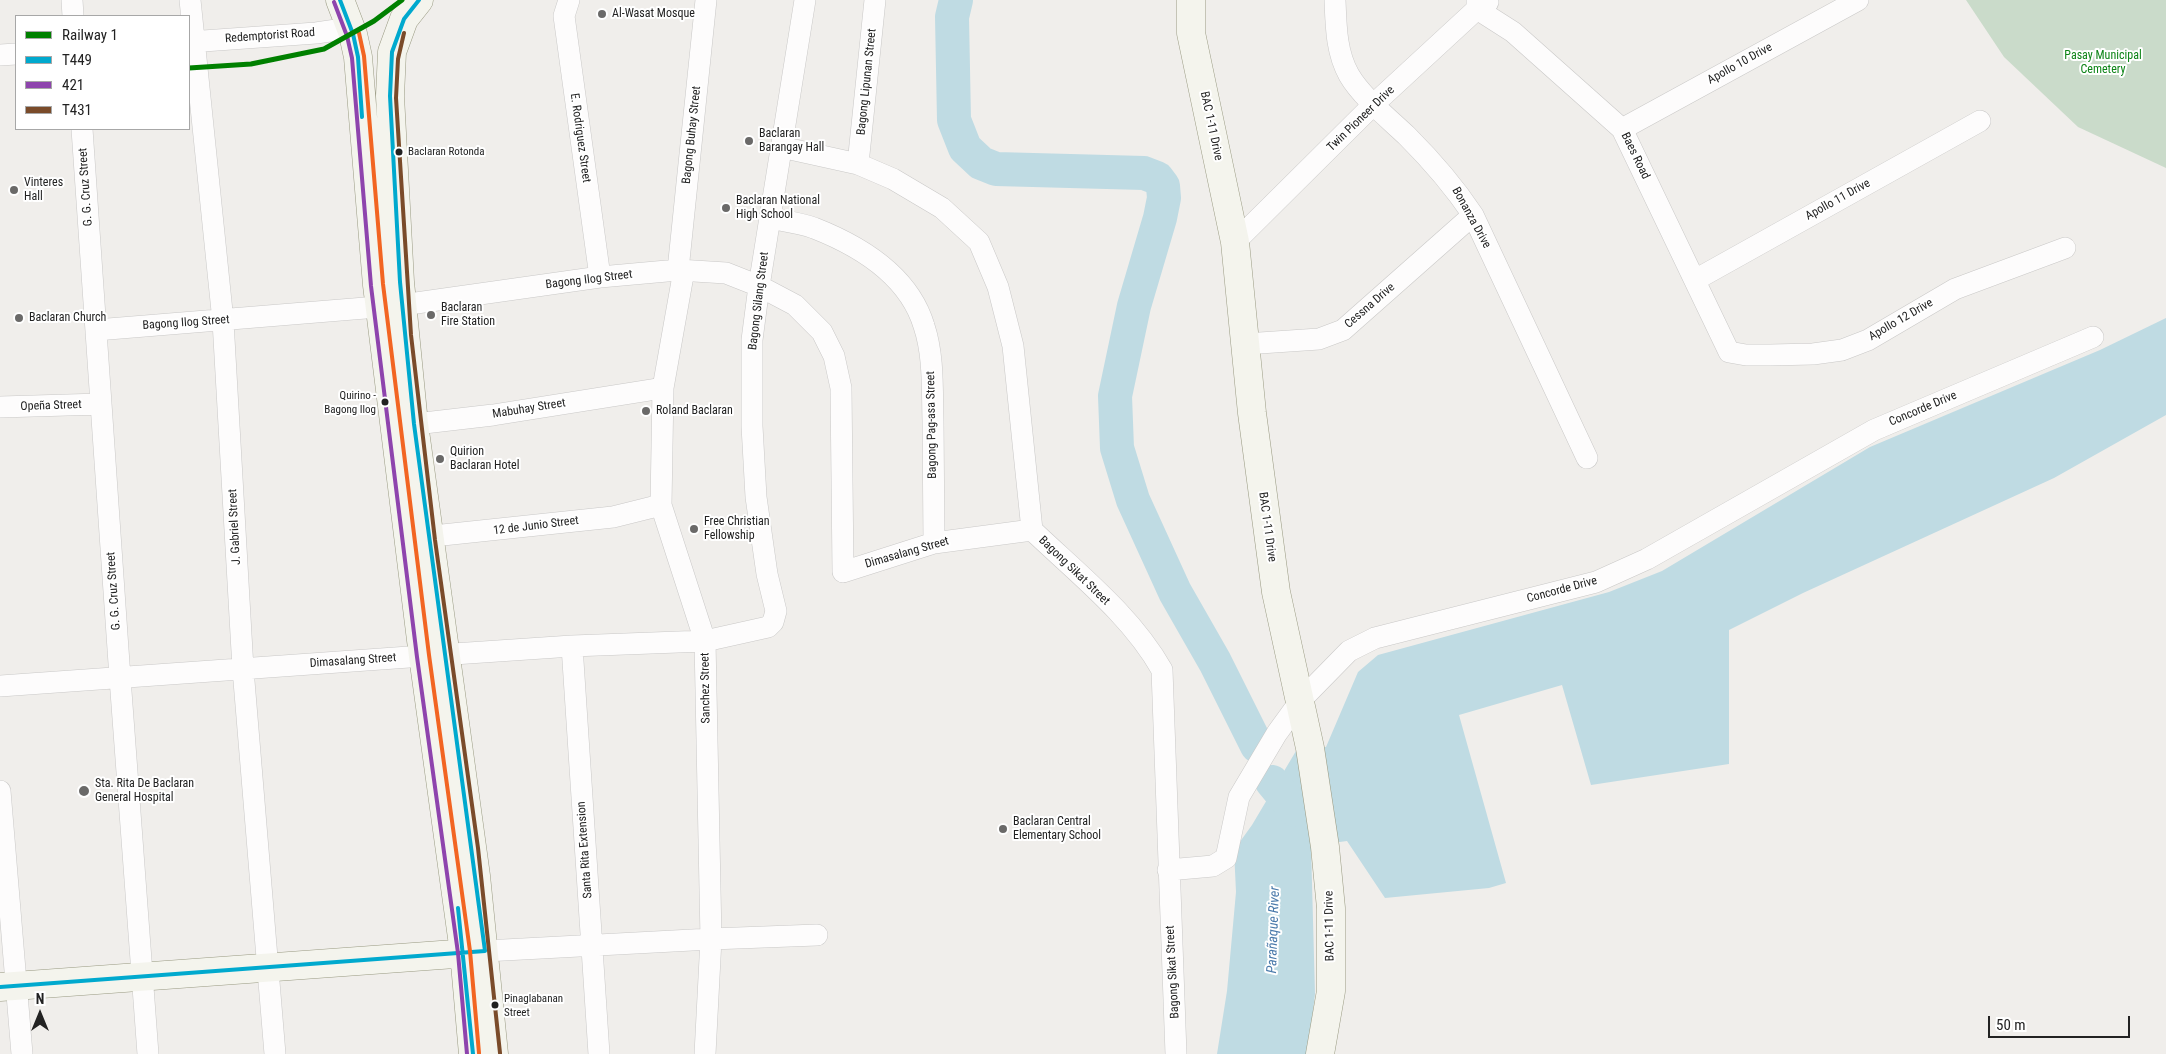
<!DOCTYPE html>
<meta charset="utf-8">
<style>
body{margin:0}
#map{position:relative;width:2166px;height:1054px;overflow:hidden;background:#f0eeeb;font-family:"Roboto Condensed",sans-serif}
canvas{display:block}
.legend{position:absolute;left:15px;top:15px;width:175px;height:115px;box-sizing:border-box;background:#fff;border:1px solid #a7a7a7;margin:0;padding:6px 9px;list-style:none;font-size:15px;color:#222}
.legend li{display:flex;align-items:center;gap:10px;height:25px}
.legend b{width:25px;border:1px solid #a7a7a7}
.north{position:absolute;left:15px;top:989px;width:50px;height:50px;-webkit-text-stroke:4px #fff;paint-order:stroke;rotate:0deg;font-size:14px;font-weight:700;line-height:20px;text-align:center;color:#222}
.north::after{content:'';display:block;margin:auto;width:18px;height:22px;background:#222;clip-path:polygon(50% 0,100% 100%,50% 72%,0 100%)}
.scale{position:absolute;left:1988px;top:1016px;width:142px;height:22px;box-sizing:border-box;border:2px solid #222;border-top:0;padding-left:6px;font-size:15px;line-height:18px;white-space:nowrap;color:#222;-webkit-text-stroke:4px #fff;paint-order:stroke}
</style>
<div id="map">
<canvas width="2166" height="1054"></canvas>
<ul class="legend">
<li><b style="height:6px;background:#008000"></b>Railway 1</li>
<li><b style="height:6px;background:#00a9ce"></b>T449</li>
<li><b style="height:6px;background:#8e44ad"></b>421</li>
<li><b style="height:6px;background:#7a4b2a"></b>T431</li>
</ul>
<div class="north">N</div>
<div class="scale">50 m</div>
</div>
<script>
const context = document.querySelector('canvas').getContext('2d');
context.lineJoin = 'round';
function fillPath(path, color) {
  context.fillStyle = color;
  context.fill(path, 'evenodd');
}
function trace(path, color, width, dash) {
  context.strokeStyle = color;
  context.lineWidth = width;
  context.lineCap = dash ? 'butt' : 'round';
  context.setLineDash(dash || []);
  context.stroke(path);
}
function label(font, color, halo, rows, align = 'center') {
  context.font = font + ' "Roboto Condensed",sans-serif';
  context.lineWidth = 4;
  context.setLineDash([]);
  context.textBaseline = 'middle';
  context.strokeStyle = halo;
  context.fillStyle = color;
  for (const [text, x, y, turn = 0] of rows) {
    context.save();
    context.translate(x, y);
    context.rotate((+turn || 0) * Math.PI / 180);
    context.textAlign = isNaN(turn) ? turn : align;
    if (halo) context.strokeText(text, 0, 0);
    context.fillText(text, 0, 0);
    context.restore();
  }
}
const cemetery = new Path2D(`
 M 1966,0 L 2166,0 L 2166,168 L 2078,127 L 2004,57 Z`);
const water = new Path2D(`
 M 2166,318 L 2166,415 L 2054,478 L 1803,593 L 1729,630 L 1729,764 L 1591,785 L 1562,685 L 1459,715 L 1506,883 L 1489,888 L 1385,898 L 1347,841 L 1311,846 L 1315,994 L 1308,1054 L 1217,1054 L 1227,991 L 1236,892 L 1234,850 L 1252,825 L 1296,751 L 1326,747 L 1358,672 L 1378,655 L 1609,592 L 1662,571 L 1870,447 L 2100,350 Z`);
const river = new Path2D(`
 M 956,0 L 952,17 L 954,120 L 965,148 L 981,163 L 996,169 L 1144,173 L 1157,178 L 1163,186 L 1164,198 L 1160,218 L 1134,306 L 1115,396 L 1117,448 L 1133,500 L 1175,592 L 1215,662 L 1257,746
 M 1272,782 L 1295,810`);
const street = new Path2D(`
 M 72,0 L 73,16
 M 190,0 L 223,321 L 243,669 L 275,1054
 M 569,0 L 564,16 L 600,277
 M 1335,0 C 1336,25 1336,52 1349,75 C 1361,96 1389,119 1407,136 C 1432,161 1453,185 1473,215 L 1587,458
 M 1477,0 L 1477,9 L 1513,32 L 1622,129 L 1729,352 L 1746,355 L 1770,355 L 1813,354 L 1842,350 L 1868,340 L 1955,289 L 2065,248
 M 189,42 L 316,33 L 350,28
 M 0,55 L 16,54
 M 82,129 L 120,678 L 148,1054
 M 1622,129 L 1858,0
 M 781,147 L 858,164 L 893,179 L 942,208 L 979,242 L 998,287 L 1013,346 L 1032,530 C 1077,573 1131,615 1162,670 L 1176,1054
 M 858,164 L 875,0
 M 769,218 C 784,221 800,223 814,228 C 860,246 909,276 924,326 C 934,356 932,390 933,421 C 933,461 934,502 934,543
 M 1235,242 L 1374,104 L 1477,9 L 1488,2
 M 678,270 L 706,0
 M 684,270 L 663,388 L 661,505 L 705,641 L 711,939 L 705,1054
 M 1695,280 L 1980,121
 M 96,330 L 402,305 L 600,277 L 678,270 L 726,273 L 759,286 L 795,305 L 822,332 L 834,356 L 841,388 L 843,572 L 934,543 L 1032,530
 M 1245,344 L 1319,339 L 1343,330 L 1473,215
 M 0,407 L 101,404
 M 398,426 L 493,415 L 663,388
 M 414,538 L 613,517 L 661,505
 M 572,646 L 599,1054
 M 0,686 L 409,657 L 572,646 L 705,641 L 768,627 L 773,622 L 776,611 L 767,574 L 756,497 L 752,426 L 752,340 L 759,286 L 805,0
 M 0,791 L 22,1054
 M 1168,870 L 1213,866 L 1226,858 L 1239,797 L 1277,733 L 1301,700 L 1349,651 L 1375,638 L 1596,582 L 1647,559 L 1874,430 L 2093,337
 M 485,951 L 711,939 L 817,935`);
const secondary = new Path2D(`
 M 340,0 L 353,34 L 358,57 L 377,285 L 423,656 L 464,952 L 473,1054
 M 419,0 L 404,19 L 392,52 L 390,96 L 400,282 L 414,424 L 476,876 L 494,1054
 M 1191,0 L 1191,33 L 1235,242 L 1252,413 L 1276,592 L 1310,748 L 1325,847 L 1331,908 L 1331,991 L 1320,1054
 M 0,987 L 482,952`);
const bus1 = new Path2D(`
 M 340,0 L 353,34 L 358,57 L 362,117
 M 458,908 L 473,1054
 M 0,987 L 485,951 L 414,424 L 400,282 L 390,96 L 392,52 L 404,19 L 419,0`);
const bus2 = new Path2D(`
 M 334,2 L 347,36 L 352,58 L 371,286 L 417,657 L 458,953 L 467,1054`);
const bus3 = new Path2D(`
 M 404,33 L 398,59 L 396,98 L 411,335 L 435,540 L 478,848 L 500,1053`);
const bus4 = new Path2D(`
 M 359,33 L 364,56 L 383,284 L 429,655 L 470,951 L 479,1053`);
const rail1 = new Path2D(`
 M 189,68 L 251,64 L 324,49 L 374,21 L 402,0`);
const markers = [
 [602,14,5,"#6a6968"],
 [749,141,5,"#6a6968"],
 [399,152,4.5,"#222"],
 [14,190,5,"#6a6968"],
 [726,208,5,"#6a6968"],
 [431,315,5,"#6a6968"],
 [19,318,5,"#6a6968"],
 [385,402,4.5,"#222"],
 [646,411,5,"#6a6968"],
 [440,459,5,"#6a6968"],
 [694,529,5,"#6a6968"],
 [84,791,6,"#6a6968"],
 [1003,829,5,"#6a6968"],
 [495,1005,4.5,"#222"]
];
const busNames = [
 ["Baclaran Rotonda",408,152],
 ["Quirino -",376,396,"right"],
 ["Bagong Ilog",376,410,"right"],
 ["Pinaglabanan",504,999],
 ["Street",504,1013]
];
const poiNames = [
 ["Al-Wasat Mosque",612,14],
 ["Baclaran",759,134],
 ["Barangay Hall",759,148],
 ["Vinteres",24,183],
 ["Hall",24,197],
 ["Baclaran National",736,201],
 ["High School",736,215],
 ["Baclaran",441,308],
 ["Fire Station",441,322],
 ["Baclaran Church",29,318],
 ["Roland Baclaran",656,411],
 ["Quirion",450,452],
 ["Baclaran Hotel",450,466],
 ["Free Christian",704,522],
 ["Fellowship",704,536],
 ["Sta. Rita De Baclaran",95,784],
 ["General Hospital",95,798],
 ["Baclaran Central",1013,822],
 ["Elementary School",1013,836]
];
const streetNames = [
 ["Redemptorist Road",270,36,-4],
 ["Apollo 10 Drive",1740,64,-29],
 ["Bagong Lipunan Street",867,82,-84],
 ["Twin Pioneer Drive",1361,119,-44],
 ["BAC 1-11 Drive",1211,126,78],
 ["Bagong Buhay Street",692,135,-84],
 ["E. Rodriguez Street",580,138,82],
 ["Baes Road",1635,156,64],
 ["G. G. Cruz Street",86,187,-94],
 ["Apollo 11 Drive",1838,200,-29],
 ["Bonanza Drive",1471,218,61],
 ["Bagong Ilog Street",589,280,-7],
 ["Bagong Silang Street",759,301,-83],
 ["Cessna Drive",1370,306,-41],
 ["Apollo 12 Drive",1901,320,-30],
 ["Bagong Ilog Street",186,323,-4],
 ["Opeña Street",51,406,-2],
 ["Mabuhay Street",529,409,-9],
 ["Concorde Drive",1923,409,-23],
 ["Bagong Pag-asa Street",932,425,-91],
 ["12 de Junio Street",536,526,-7],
 ["J. Gabriel Street",235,527,-93],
 ["BAC 1-11 Drive",1267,527,82],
 ["Dimasalang Street",907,553,-16],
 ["Bagong Sikat Street",1074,571,44],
 ["Concorde Drive",1562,590,-15],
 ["G. G. Cruz Street",114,591,-94],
 ["Dimasalang Street",353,661,-4],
 ["Sanchez Street",706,688,-91],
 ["Santa Rita Extension",585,850,-94],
 ["BAC 1-11 Drive",1330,926,-91],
 ["Bagong Sikat Street",1173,972,-93]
];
const parkNames = [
 ["Pasay Municipal",2103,56],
 ["Cemetery",2103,70]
];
const waterNames = [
 ["Parañaque River",1274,930,-88]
];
fillPath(cemetery, '#cadbca');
fillPath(water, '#bfdbe3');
trace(river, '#bfdbe3', 34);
trace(street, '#c9c8c7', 22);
trace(secondary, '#999a82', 29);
trace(street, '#fdfcfc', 21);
trace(secondary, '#f4f4ed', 28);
trace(bus1, '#00a9ce', 4);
trace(bus2, '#8e44ad', 4);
trace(bus3, '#7a4b2a', 4);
trace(bus4, '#f26522', 4);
trace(rail1, '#008000', 5);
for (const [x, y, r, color] of markers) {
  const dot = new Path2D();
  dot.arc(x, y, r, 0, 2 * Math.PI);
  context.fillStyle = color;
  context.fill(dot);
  trace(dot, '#fff', 2);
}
label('11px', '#222', '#fff', busNames, 'left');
label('12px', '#222', '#fff', poiNames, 'left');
label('12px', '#222', '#fff', streetNames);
label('12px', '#0c8416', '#fff', parkNames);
label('italic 14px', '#4a7aab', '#fff', waterNames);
</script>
